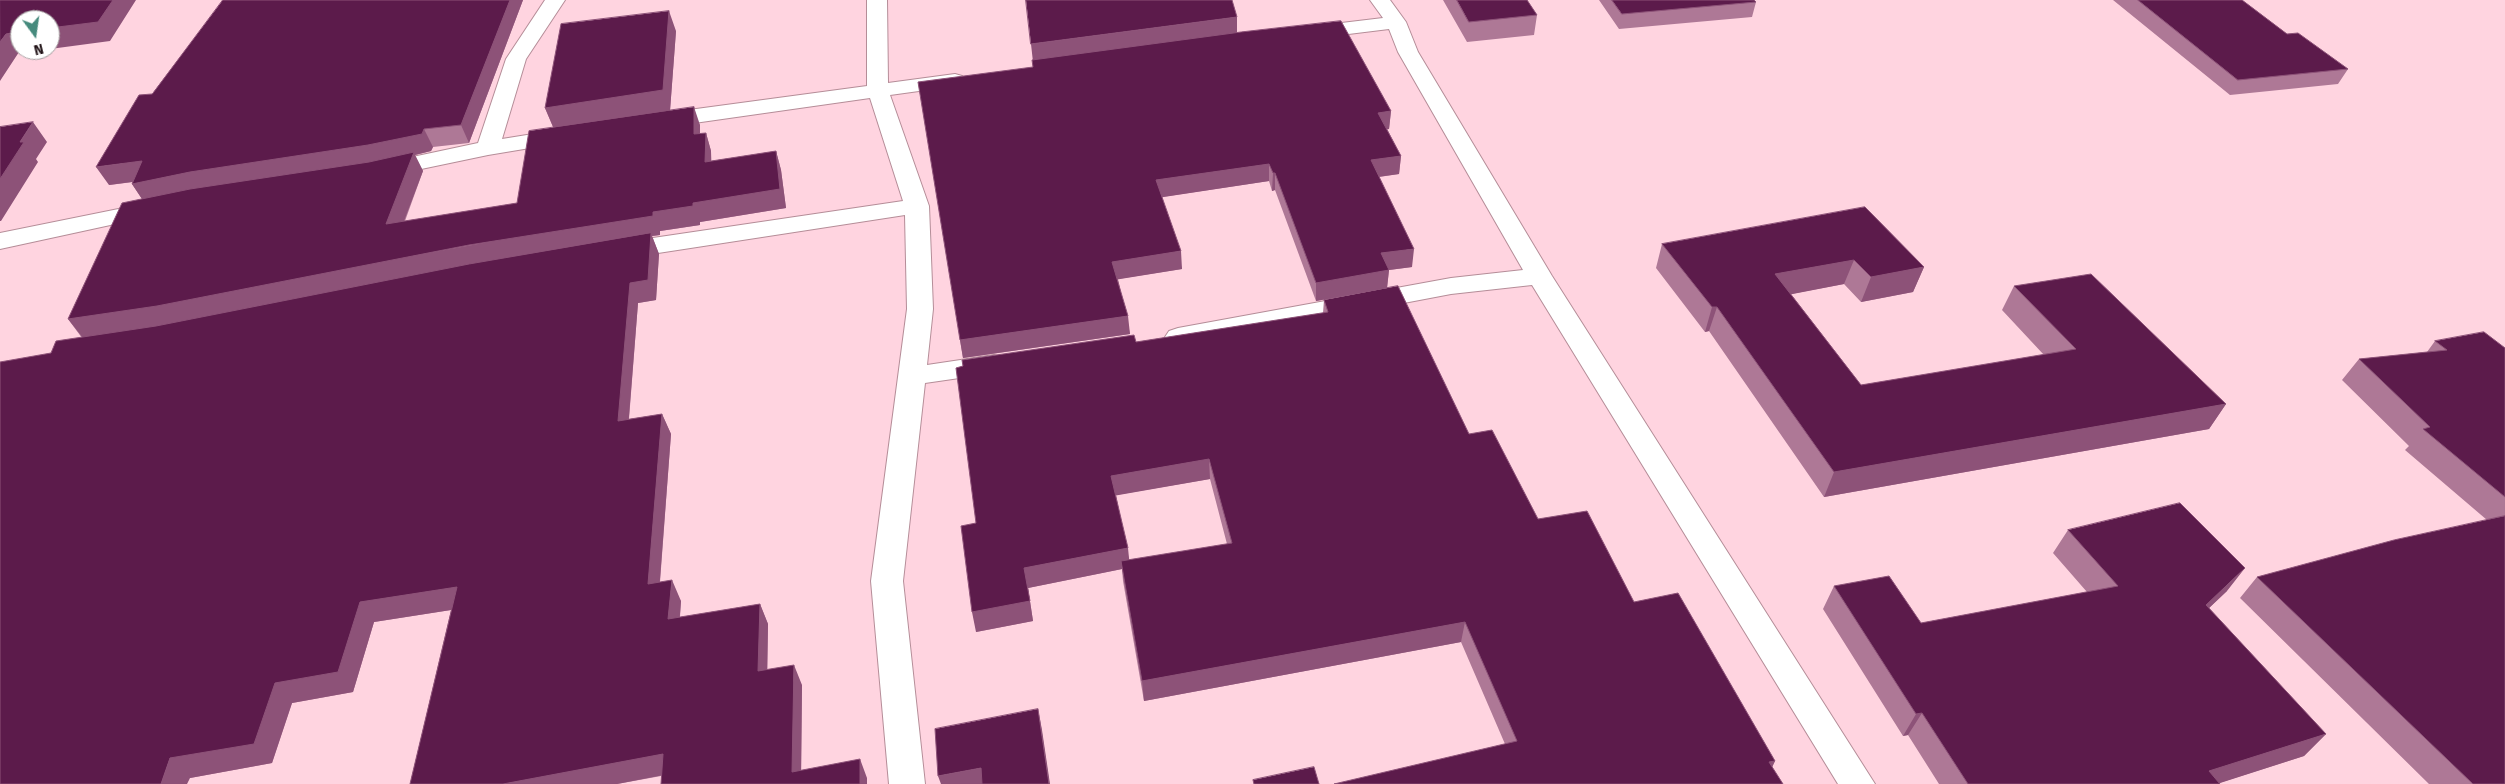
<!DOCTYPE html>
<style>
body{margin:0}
#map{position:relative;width:2505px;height:784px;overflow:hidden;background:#ffd4e0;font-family:"Fira Sans",sans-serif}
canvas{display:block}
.north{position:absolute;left:10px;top:10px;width:50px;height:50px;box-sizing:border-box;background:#fff;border:1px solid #a5a0a1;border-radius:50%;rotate:166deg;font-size:14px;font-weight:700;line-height:20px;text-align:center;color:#1f1115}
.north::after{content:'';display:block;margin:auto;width:18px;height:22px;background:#468a7d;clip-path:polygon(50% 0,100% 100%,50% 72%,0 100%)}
</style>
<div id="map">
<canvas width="2505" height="784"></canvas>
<div class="north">N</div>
</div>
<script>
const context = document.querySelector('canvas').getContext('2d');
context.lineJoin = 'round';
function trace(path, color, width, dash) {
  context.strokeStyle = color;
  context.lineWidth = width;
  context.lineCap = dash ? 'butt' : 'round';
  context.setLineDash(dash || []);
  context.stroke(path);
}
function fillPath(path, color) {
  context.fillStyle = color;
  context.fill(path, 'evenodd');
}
const street = new Path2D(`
 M 545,0 L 565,0 L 526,59 L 502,139 L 564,129 L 572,131 L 575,136 L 572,141 L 488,155 L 383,177 L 375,175 L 372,170 L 375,165 L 478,143 L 506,59 Z
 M 867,0 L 887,0 L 888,83 L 955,74 L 962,76 L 966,80 L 962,84 L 955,86 L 890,95 L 929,206 L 933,309 L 927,365 L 994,355 L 1004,358 L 1007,364 L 1004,370 L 994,373 L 925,383 L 903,581 L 925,784 L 889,784 L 871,581 L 907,309 L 905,215 L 619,259 L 610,256 L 607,251 L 610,246 L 619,243 L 903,201 L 870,98 L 659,128 L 651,126 L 648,121 L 651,116 L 659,114 L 867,86 Z
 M 1370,0 L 1390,0 L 1406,22 L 1418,52 L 1552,276 L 1875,784 L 1838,784 L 1532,285 L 1451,294 L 1178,346 L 1169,343 L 1165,337 L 1169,331 L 1178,328 L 1451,278 L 1523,270 L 1398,52 L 1389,29 L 1308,39 L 1301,37 L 1298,33 L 1301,29 L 1308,27 L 1383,18 Z
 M 153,202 L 161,204 L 165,209 L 161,214 L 0,249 L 0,233 Z`);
const wall = new Path2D(`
 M 223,0 L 523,0 L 469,143 L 433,147 L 431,151 L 415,155 L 423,171 L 405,221 L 517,203 L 553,127 L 545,108 L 676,31 L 670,110 L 700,125 L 700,134 L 706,133 L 711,151 L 711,161 L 776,151 L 781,170 L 786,208 L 700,222 L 700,225 L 660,231 L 660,235 L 652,236 L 659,254 L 656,300 L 638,303 L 629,419 L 662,414 L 671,434 L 660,582 L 681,601 L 680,617 L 760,604 L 768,624 L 767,670 L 802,685 L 801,770 L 867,778 L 867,784 L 661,784 L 661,776 L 617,784 L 410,784 L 451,610 L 374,622 L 353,692 L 292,703 L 272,763 L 190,778 L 51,353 L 82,338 L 68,319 L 142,199 L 132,184 L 133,182 L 109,185 Z
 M 1443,0 L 1527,0 L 1537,15 L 1534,35 L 1467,42 Z
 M 1599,0 L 1754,0 L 1756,2 L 1752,17 L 1619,29 Z
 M 2113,0 L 2242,0 L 2287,34 L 2348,69 L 2338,84 L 2230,95 Z
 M 1237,17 L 1237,32 L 1391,111 L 1389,129 L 1387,129 L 1401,156 L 1399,174 L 1379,177 L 1412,267 L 1389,270 L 1387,288 L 1316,301 L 1275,190 L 1272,191 L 1269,181 L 1162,197 L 1182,269 L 1118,279 L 1130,334 L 963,358 L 960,340 L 1033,67 L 1033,60 Z
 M 1865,207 L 1924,267 L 1913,292 L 1861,302 L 1844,284 L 1791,294 L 1861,385 L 2044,355 L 2002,310 L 2014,286 L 2226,404 L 2209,429 L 1824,497 L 1709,331 L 1705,332 L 1656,268 L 1662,244 Z
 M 1324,300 L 1469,434 L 1538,519 L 1634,602 L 1775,761 L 1772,767 L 1505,744 L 1461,642 L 1144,701 L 1123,581 L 1122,569 L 1028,588 L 1033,621 L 976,632 L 976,523 L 1136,342 L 1323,313 ZM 1210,479 L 1227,544 L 1129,560 L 1116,495 Z
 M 2435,341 L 2505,348 L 2505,784 L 2429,784 L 2240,598 L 2257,577 L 2487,520 L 2405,450 L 2409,446 L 2342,380 L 2359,359 L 2427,352 Z
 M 2068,530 L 2227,591 L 2209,608 L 2326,734 L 2304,756 L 2219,783 L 2220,784 L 1939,784 L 1908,735 L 1903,736 L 1823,609 L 1834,586 L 1921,623 L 2087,592 L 2053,553 Z`);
const shadedWall = new Path2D(`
 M 113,0 L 136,0 L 110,41 L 50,49 L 50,28 Z
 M 510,0 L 523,0 L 469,143 L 461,125 Z
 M 669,11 L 676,31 L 670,111 L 554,129 L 545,108 Z
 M 1237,17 L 1237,35 L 1033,62 L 1031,44 Z
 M 20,32 L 20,50 L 38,50 L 19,52 L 0,81 L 0,42 L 6,34 Z
 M 694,107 L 700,125 L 700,153 L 694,134 Z
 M 1391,111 L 1389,129 L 1377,131 L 1378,113 Z
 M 33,122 L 47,142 L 36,159 L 38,162 L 1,221 L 0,221 L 0,179 L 20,142 Z
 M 424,129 L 433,147 L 431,151 L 415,155 L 423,171 L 396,242 L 144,202 L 132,184 L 190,172 Z
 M 706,133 L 711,151 L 712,181 L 705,162 Z
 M 776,151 L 781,170 L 786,208 L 700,222 L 700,225 L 660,231 L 660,235 L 652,236 L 659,254 L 656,300 L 638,303 L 627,441 L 171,325 L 83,338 L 68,319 L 653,212 L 693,203 Z
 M 1401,156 L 1399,174 L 1370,178 L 1371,160 Z
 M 142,161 L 154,179 L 109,185 L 96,167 Z
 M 1269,164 L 1269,181 L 1157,198 L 1156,180 Z
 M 1273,173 L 1275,173 L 1275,190 L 1272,191 Z
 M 1414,249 L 1412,267 L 1389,270 L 1387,288 L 1316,301 L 1316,283 L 1381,253 Z
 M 1181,251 L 1182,269 L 1114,280 L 1112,262 Z
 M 1854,260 L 1844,284 L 1767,299 L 1775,274 Z
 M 1924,267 L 1913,292 L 1861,302 L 1871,277 Z
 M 1712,307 L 1717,307 L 1709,331 L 1705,332 Z
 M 1128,316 L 1130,334 L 963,358 L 960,340 Z
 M 2226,404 L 2209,429 L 1824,497 L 1834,472 Z
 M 662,414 L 671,434 L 658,605 L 648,584 Z
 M 1209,459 L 1210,479 L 1113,496 L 1111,476 Z
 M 1128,548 L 1130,568 L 1121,561 L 1122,569 L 1028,588 L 1033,621 L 976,632 L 972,612 L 1024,568 Z
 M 2245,568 L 2227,591 L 2189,627 L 2206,605 Z
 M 672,580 L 681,601 L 678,639 L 668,619 Z
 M 457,587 L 470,607 L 374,622 L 353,692 L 292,703 L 272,763 L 190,778 L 187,784 L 161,784 L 170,758 L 275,683 L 360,602 Z
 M 760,604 L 768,624 L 767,691 L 758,671 Z
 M 1465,622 L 1461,642 L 1144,701 L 1142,681 Z
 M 794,665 L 802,685 L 801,784 L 792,772 Z
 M 1038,709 L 1042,730 L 1050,784 L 1049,784 Z
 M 1922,713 L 1908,735 L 1903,736 L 1916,714 Z
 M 2326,734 L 2304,756 L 2217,784 L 2209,771 Z
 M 663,754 L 674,773 L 617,784 L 503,784 Z
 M 860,759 L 867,778 L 867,784 L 860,784 Z
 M 1775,761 L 1766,780 L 1769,762 Z
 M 981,768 L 985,784 L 941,784 L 938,776 Z`);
const building = new Path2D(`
 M 0,0 L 113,0 L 98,22 L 50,28 L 50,20 L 20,20 L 20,32 L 6,34 L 0,42 Z
 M 223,0 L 510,0 L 461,125 L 424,129 L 422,134 L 368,145 L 190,172 L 132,184 L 142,161 L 96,167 L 139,95 L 152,94 Z
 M 1026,0 L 1232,0 L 1237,17 L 1031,44 Z
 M 1457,0 L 1527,0 L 1537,15 L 1469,22 Z
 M 1612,0 L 1754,0 L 1756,2 L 1622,14 Z
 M 2138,0 L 2242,0 L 2287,34 L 2298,33 L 2348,69 L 2238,80 Z
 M 669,11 L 663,90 L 545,108 L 561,24 Z
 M 1341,21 L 1391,111 L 1378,113 L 1401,156 L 1371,160 L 1414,249 L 1381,253 L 1389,270 L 1316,283 L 1275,173 L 1273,173 L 1269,164 L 1156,180 L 1181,251 L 1112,262 L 1128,316 L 960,340 L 918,82 L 1033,67 L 1032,60 L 1241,32 Z
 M 694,107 L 694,134 L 706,133 L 705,162 L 776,151 L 780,189 L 693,203 L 693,206 L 653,212 L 653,216 L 469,245 L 157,306 L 68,319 L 122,203 L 190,189 L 369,162 L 414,152 L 386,224 L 517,203 L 529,131 Z
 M 33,122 L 20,142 L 24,142 L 0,179 L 0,127 Z
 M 1865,207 L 1924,267 L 1871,277 L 1854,260 L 1775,274 L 1861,385 L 2076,349 L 2014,286 L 2091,274 L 2226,404 L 1834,472 L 1717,307 L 1712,307 L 1662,244 Z
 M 651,233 L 648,280 L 630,283 L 618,421 L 662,414 L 648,584 L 672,580 L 668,619 L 760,604 L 758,671 L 794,665 L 792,772 L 860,759 L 860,784 L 661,784 L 663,754 L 503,784 L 410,784 L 457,587 L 360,602 L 338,672 L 275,683 L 254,744 L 170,758 L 161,784 L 0,784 L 0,362 L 51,353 L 56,341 L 156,326 L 469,264 Z
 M 1398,286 L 1469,434 L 1492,430 L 1538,519 L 1587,511 L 1634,602 L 1678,593 L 1775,761 L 1769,762 L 1783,784 L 1334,784 L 1517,741 L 1465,622 L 1142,681 L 1121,561 L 1232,543 L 1209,459 L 1111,476 L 1128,548 L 1024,568 L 1030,601 L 972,612 L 961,526 L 976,523 L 956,368 L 963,366 L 962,360 L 1134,335 L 1136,342 L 1328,312 L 1324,300 Z
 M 2484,332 L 2505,348 L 2505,497 L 2423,429 L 2430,427 L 2359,359 L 2447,350 L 2435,341 Z
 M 2180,503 L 2245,568 L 2206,605 L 2326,734 L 2209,771 L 2220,784 L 1968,784 L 1922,713 L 1916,714 L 1834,586 L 1889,576 L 1921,623 L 2118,586 L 2068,530 Z
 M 2505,516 L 2505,784 L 2473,784 L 2257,577 L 2394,540 Z
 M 1038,709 L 1049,784 L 982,784 L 981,768 L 938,776 L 935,729 Z
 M 1314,767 L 1319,784 L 1254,784 L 1253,780 Z`);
trace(street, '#b58d98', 2);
fillPath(street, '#fff');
fillPath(wall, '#ae7896');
fillPath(shadedWall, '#8d5278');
fillPath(building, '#5c1b4b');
trace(building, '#8d5278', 1);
</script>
